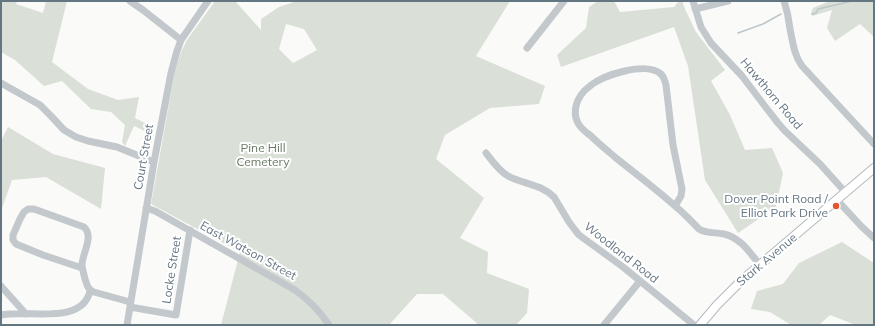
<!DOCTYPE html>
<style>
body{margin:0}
#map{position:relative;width:875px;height:326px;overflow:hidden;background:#fafaf8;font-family:Mulish,sans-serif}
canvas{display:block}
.frame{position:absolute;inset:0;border:2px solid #657683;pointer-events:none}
</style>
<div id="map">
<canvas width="875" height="326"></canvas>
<div class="frame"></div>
</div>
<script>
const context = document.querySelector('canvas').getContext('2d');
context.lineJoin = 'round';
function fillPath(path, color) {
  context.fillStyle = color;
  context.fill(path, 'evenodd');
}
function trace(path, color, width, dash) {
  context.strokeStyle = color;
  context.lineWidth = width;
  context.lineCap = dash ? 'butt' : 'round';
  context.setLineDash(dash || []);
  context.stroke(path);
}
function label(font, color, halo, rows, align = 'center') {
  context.font = font + ' Mulish,sans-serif';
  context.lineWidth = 4;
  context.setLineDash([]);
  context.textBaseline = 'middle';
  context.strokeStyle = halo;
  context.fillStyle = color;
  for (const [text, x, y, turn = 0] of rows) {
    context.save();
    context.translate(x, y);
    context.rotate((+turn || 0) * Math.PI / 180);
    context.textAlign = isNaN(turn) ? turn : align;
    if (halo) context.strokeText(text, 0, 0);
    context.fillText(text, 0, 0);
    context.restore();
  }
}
const green = new Path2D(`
 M 1,1 L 17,1 L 16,4 L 43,13 L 46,1 L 67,1 L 52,62 L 88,89 L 118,100 L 139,97 L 135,118 L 153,127 L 151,147 L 149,143 L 147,132 L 134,126 L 125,146 L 122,142 L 125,125 L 111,112 L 91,109 L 62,81 L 44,86 L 15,60 L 1,52 Z
 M 215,1 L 235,1 L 261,30 L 261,19 L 279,7 L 297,1 L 510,1 L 476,56 L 545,86 L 539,104 L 490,108 L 445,135 L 436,159 L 484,198 L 460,238 L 488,252 L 487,273 L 529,289 L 527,313 L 516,325 L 479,325 L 443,294 L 417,294 L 389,325 L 221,325 L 240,252 L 151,204 L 175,71 L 181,52 L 187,40 ZM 286,24 L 304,29 L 317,50 L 293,63 L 279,49 Z
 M 598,1 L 614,1 L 620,12 L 674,7 L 679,1 L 682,1 L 685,9 L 696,32 L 725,70 L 711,81 L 730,115 L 745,150 L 772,148 L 783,173 L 776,207 L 738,233 L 705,180 L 688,66 L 674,27 L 561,67 L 557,55 L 586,28 L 589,7 Z
 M 830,1 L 874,1 L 874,37 L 860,24 L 835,41 L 827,28 L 832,10 L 812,16 L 811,13 L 813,8 Z
 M 8,127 L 53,154 L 105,168 L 101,209 L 46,177 L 12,180 L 1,211 L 1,141 Z
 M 842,242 L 874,263 L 874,325 L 856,325 L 830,315 L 819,325 L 791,325 L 770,312 L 751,309 L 757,291 L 783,284 L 799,263 Z`);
const stream = new Path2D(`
 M 812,14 L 816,13 L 818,9 L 852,1
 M 738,33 L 763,24 L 781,14`);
const minor = new Path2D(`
 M 130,1 L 143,10 L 181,40
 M 693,1 L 701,27 L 711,43 L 742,76 L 764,105 L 778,123 L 785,131 L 820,164 L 846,193
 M 784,1 C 787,10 789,20 790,29 C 793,43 794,55 802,66 L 874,144
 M 695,9 L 728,1
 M 527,48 L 564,1
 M 1,83 L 40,105 L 51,116 L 64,130 L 76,137 L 88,141 L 117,147 L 139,156 L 154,162
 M 486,153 C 492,161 499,171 508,176 C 523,184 541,184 554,197 L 569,222 L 575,230 L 579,235 L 623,267 L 694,325
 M 837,200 L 861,226 L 874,238
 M 675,206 L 681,196 L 682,189 L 673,145 L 666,85 C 665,81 664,77 661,74 C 646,61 603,75 590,86 C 583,91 578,98 576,106 C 575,111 575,118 578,123 C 581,129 586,132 591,136 C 599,144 608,151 616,158 C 636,174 656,189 675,206 C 684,213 691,221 699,229 C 707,234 715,232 724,234 C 741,238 750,253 760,265
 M 146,208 L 155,211 L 295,290 C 309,300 319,310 329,325
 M 82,268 L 43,255 L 16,244 L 13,240 L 13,235 L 20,219 L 24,212 L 28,209 L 34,209 L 84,227 C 94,236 83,252 82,264 C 82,269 84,274 85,279 C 87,285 88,290 94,292 L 130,302
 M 1,286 L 26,314
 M 130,307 L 176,315 L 190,230
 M 1,315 C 26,309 82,326 90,291
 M 127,325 L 154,162 L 171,73 L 177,51 L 181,40 L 208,1
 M 604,325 L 640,281`);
const major = new Path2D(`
 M 700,325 L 717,305 L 741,281 L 874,168`);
const markers = [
 [836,206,4,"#e4572e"]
];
const streetNames = [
 ["Hawthorn Road",771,94,50],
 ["Court Street",144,157,-80],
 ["East Watson Street",248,251,29],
 ["Woodland Road",621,253,38],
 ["Stark Avenue",767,260,-40],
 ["Locke Street",172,270,-81]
];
const parkNames = [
 ["Pine Hill",263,148],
 ["Cemetery",263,162]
];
const poiNames = [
 ["Dover Point Road /",828,199],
 ["Elliot Park Drive",828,213]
];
fillPath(green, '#dadfd7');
trace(stream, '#bbc7cb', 1.5);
trace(major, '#b5babe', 10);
trace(minor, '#c3c8cc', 7);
trace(major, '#fff', 8);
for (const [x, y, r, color] of markers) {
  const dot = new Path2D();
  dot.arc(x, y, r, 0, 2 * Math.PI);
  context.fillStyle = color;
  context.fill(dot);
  trace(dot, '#fff', 1.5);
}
label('12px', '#657683', '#fff', streetNames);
label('12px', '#687a64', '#fff', parkNames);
label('12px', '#657683', '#fff', poiNames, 'right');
</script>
